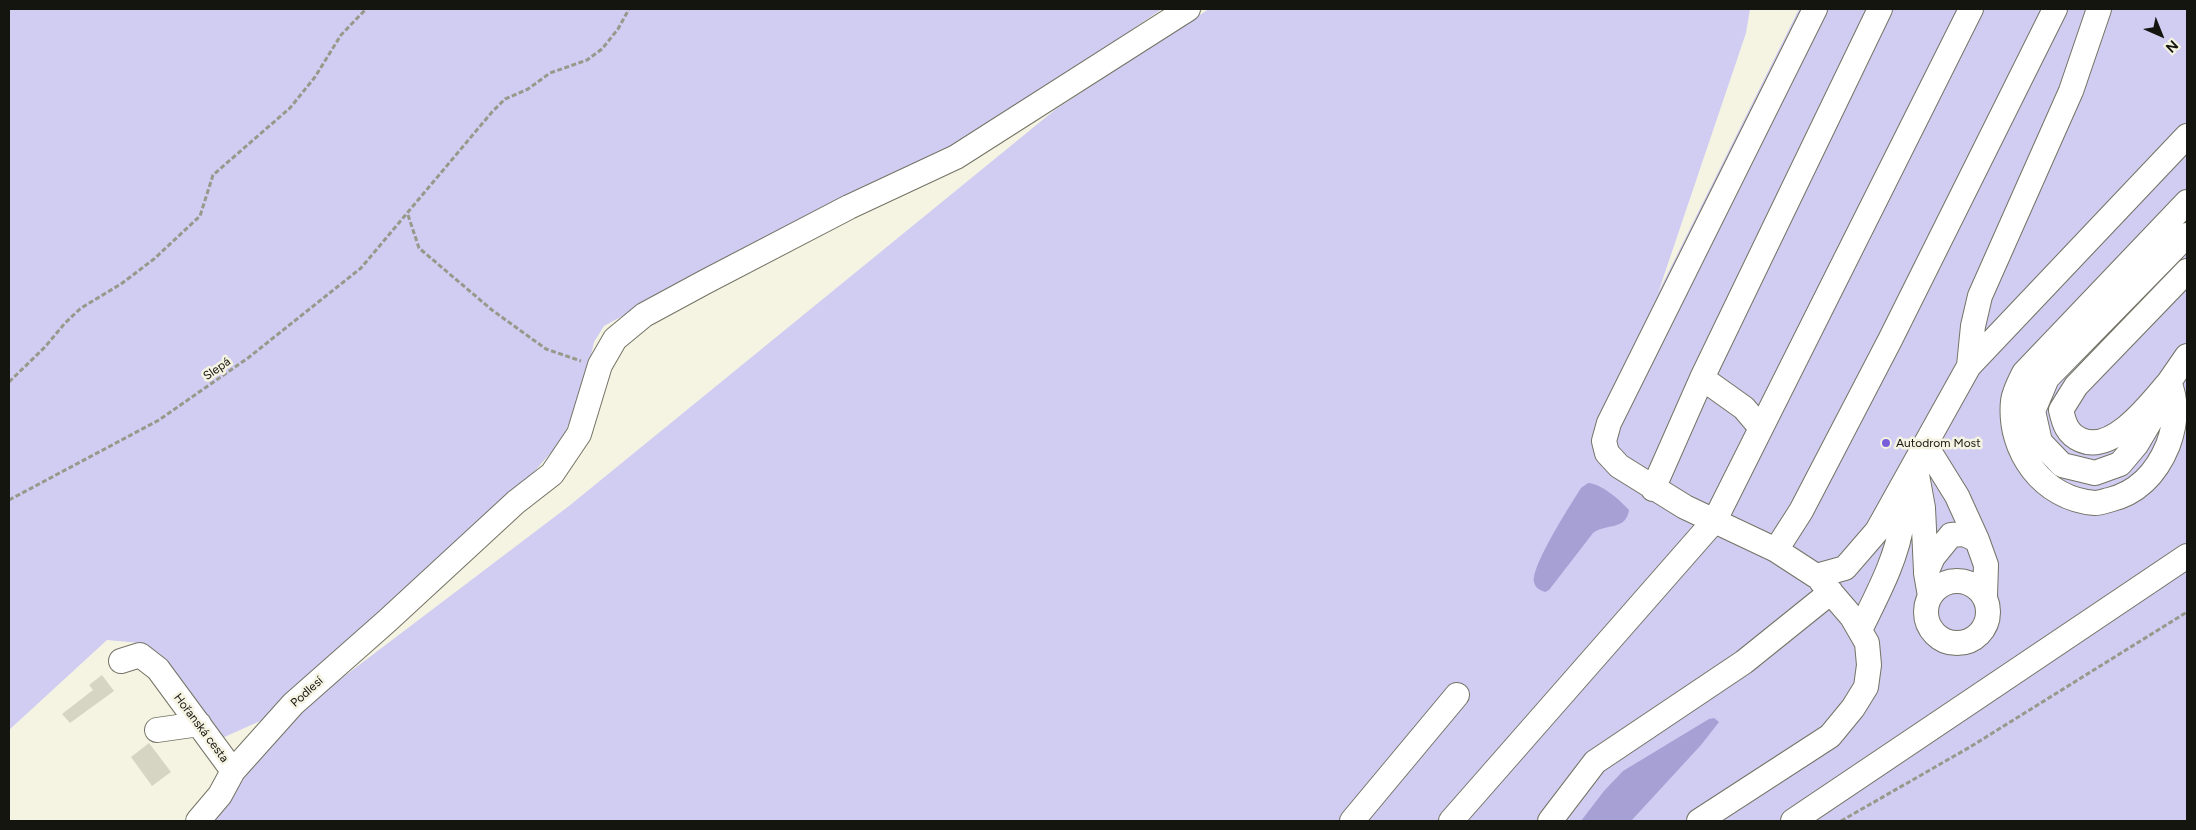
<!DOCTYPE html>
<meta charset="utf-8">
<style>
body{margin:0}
#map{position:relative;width:2196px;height:830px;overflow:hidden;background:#f5f4e3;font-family:Figtree,sans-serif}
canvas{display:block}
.frame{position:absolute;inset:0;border:10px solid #15150f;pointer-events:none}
.north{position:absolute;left:2136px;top:10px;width:50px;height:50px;-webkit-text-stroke:4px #f5f4e3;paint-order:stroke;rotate:136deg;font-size:14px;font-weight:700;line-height:20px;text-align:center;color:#15150f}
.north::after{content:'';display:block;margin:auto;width:18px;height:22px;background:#15150f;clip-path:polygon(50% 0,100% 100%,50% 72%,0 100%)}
</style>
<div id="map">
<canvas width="2196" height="830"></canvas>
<div class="frame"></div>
<div class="north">N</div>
</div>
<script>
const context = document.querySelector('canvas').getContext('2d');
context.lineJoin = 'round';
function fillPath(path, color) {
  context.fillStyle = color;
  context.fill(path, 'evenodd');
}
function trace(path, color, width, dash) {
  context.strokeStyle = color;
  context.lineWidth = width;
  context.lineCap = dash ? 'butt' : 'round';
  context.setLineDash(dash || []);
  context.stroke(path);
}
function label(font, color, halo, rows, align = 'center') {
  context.font = font + ' Figtree,sans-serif';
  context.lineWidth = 5;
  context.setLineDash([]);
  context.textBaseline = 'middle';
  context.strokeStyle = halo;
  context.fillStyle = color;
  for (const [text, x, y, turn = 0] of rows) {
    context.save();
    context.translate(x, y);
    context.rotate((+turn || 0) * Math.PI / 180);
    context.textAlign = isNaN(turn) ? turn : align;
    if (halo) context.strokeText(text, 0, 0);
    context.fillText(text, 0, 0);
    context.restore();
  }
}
const green = new Path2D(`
 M 9,9 L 1162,9 L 957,149 L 819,209 L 604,326 L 594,342 L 586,378 L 563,439 L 518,490 L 267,718 L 222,738 L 170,671 L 140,643 L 107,640 L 9,730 Z
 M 1209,9 L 1750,9 L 1746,33 L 1658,293 L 1799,9 L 2187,9 L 2187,821 L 215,821 L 249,771 L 301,709 L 569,506 L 1056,109 Z`);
const water = new Path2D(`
 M 1588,483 C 1602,484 1620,500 1629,510 C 1626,531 1606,523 1593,533 L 1549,590 L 1545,592 C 1540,590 1535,588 1534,582 C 1531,566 1571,504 1581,488 Z
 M 1714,718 L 1719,722 L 1701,745 L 1631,821 L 1581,821 L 1604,791 L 1623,771 L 1709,719 Z`);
const building = new Path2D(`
 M 102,675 L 114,691 L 70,723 L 62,714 L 93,690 L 89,685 Z
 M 149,743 L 171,772 L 152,786 L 131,757 Z`);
const path = new Path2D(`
 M 408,215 L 419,248 L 492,310 L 546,349 L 581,361
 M 9,382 L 45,347 L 65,323 L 81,308 L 121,284 L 154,259 L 200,216 L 213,175 L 290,108 L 315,77 L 341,35 L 366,9
 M 9,500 L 159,420 L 248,358 L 361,268 L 492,112 L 505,99 L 528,89 L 550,73 L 587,60 L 602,49 L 618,29 L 629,9
 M 1841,821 L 1970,747 L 2187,612`);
const minor = new Path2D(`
 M 1815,9 L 1609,423 L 1604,441 L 1607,453 L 1619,466 L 1685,507 L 1776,550 L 1816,576 L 1845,568 L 1877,531 L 1969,366 L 2187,136
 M 2187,202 L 2024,373 C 2020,381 2014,392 2013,401 C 2008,451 2043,499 2095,503 C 2099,503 2105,501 2109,500 C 2138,493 2157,472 2168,445 C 2176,423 2178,403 2169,382 C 2151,403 2113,454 2081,440 C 2067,434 2064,423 2061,410 L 2076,386 L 2187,271
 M 2187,235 L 2047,378 L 2033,411 L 2040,442 L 2062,465 L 2095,473 L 2120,464 L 2136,445 L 2155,413 L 2169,382 L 2187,356
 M 1969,366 L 1973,326 L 1980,296 L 2071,91 L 2099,9
 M 1702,378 L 1744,408 L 1761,428
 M 1926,446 L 1957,496 L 1977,540
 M 1915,464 L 1923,508 L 1926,571
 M 1653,489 L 1702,378 L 1880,9
 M 1776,550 L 1801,511 L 1890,340 L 2055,9
 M1926 612a31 31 0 1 1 62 0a31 31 0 1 1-62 0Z
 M 1930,596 L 1926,573 L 1933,557 L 1951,535 L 1964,534 L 1977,540 L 1986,565 L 1985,596
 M 1860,630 C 1876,597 1897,559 1902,522 C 1903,512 1901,501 1900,491
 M 121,661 L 140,655 L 158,669 L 233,771
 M 157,730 L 199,724
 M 198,821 L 220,795 L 233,771 L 293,704 L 387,621 L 516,502 L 552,474 L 579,434 L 600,365 L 615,339 L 644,315 L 705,282 L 849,207 L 956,157 L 1188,9
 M 1352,821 L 1457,695
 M 1451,821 L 1715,520 L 1971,9
 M 1550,821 L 1595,762 L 1744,662 L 1831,592
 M 1699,821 L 1830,736 L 1853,708 L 1866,687 L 1869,665 L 1867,643 L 1852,617 L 1821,581
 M 1793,821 L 2187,556`);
const markers = [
 [1886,443,5,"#7a5fda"]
];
const streetNames = [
 ["Slepá",217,369,-35],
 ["Podlesí",307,692,-42],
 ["Hořanská cesta",201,728,53]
];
const poiNames = [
 ["Autodrom Most",1896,443]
];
fillPath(green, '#d0ccf2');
fillPath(water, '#a6a0d4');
fillPath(building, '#d6d5c4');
trace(minor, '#747365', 26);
trace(path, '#98988b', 3, [5, 2.5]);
trace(minor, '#fff', 24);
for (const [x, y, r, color] of markers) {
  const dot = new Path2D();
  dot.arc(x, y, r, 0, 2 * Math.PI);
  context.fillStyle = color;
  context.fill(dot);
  trace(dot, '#f5f4e3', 2);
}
label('12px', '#15150f', '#f5f4e3', streetNames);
label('12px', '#15150f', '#f5f4e3', poiNames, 'left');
</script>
